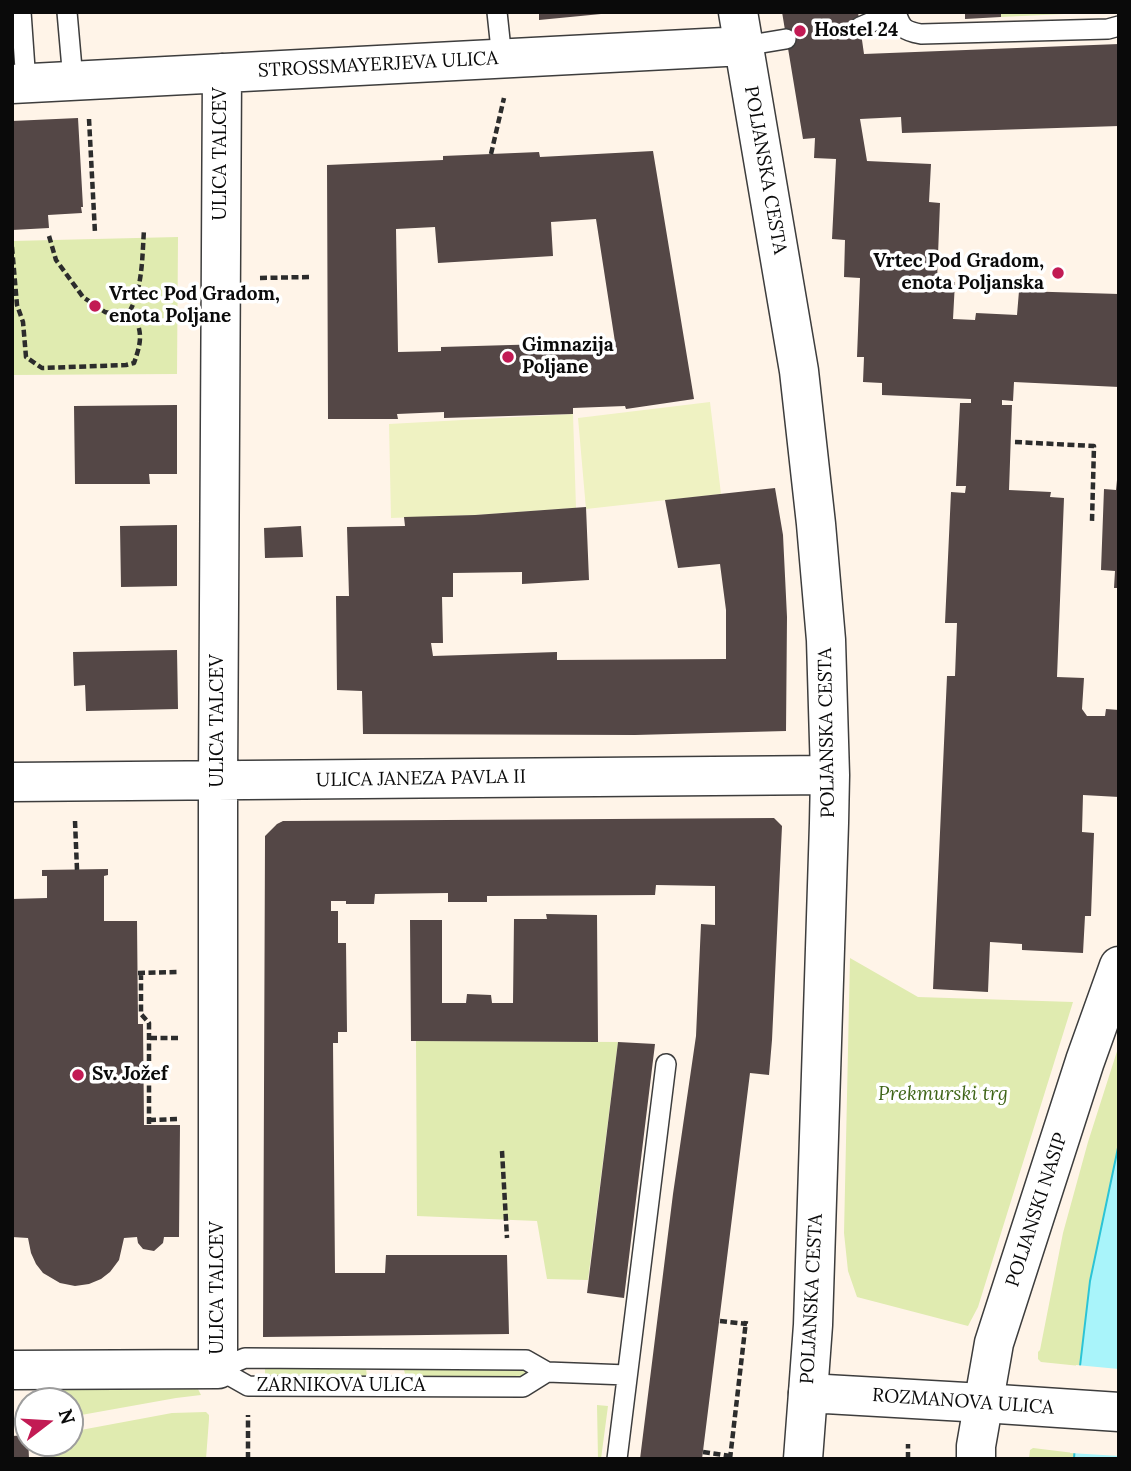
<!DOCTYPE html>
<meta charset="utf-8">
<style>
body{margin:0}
#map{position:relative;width:1131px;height:1471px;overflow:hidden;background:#fff4e8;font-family:Lora,serif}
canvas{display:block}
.frame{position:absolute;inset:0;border:14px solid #0a0a0a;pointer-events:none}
.north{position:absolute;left:14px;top:1387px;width:70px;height:70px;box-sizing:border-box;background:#fff;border:2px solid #9d9d9d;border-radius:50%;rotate:73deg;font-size:19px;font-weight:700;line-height:28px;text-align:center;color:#0a0a0a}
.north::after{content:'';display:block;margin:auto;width:24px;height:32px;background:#c21b54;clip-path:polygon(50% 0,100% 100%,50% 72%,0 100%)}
</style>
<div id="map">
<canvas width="1131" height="1471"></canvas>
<div class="frame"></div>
<div class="north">N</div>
</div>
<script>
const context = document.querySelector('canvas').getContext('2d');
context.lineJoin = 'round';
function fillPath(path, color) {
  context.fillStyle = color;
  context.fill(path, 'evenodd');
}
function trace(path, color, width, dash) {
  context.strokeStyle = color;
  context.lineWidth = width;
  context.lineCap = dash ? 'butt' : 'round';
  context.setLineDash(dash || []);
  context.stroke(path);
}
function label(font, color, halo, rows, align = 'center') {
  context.font = font + ' Lora,serif';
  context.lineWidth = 7;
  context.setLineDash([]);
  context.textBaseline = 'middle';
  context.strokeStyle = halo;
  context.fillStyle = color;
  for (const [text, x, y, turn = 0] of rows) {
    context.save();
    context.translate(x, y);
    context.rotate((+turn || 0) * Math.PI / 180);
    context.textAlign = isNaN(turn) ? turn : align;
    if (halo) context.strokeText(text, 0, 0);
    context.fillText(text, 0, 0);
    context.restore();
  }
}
const green = new Path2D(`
 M 1001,12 L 1106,12 L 1001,17 Z
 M 178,237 L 177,374 L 12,375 L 12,241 Z
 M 850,958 L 918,997 L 1073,1002 L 978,1307 L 968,1326 L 857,1297 L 848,1271 L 844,1233 Z
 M 416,1041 L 618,1042 L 588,1280 L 547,1279 L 537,1221 L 417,1216 Z
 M 1119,1045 L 1119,1143 L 1090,1281 L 1080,1366 L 1041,1362 L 1038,1359 L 1038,1352 L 1040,1350 L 1063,1233 L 1088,1142 Z
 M 407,1367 L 522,1367 L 525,1370 L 525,1376 L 521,1378 L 408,1379 L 406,1377 L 404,1370 Z
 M 265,1368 L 366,1368 L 367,1377 L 265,1379 Z
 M 62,1386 L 197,1387 L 201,1395 L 176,1398 L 70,1417 L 70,1401 L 53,1401 L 56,1390 Z
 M 597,1405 L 608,1406 L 601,1459 L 598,1459 Z
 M 206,1412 L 209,1415 L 209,1419 L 206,1459 L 51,1459 L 51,1443 L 70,1443 L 70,1432 L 172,1413 Z
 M 1033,1448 L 1074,1453 L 1074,1459 L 1029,1459 L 1030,1450 Z`);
const pitch = new Path2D(`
 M 710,402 L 721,494 L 586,509 L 578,418 Z
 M 573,414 L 576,508 L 475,515 L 391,518 L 389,424 Z`);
const water = new Path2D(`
 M 1119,1143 L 1119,1459 L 1074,1459 L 1080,1366 L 1090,1281 Z`);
const pier = new Path2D(`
 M 1076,1365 L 1119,1369 L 1119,1456 L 1070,1453 Z`);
const building = new Path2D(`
 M 539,12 L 601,12 L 601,14 L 539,20 Z
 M 782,12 L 858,12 L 864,54 L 1119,44 L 1119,126 L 902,133 L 901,117 L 860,119 L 867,161 L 931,164 L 929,202 L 940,203 L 937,281 L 955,282 L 953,319 L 975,320 L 976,313 L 1017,315 L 1019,291 L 1119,294 L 1119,387 L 1014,382 L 1013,401 L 1002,400 L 1002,405 L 1012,405 L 1009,490 L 1051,492 L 1050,497 L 1064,498 L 1057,677 L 1084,678 L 1082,709 L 1087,716 L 1105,716 L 1106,709 L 1119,710 L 1119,797 L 1083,795 L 1082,832 L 1094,833 L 1091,916 L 1085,916 L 1083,953 L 1022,950 L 1022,944 L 990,942 L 988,992 L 933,989 L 947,676 L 955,676 L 957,623 L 945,623 L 951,492 L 965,493 L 966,486 L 956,486 L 960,403 L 971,403 L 971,399 L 882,395 L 882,383 L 863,382 L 864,357 L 857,357 L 860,278 L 844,277 L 845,240 L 832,239 L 836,159 L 814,158 L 815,138 L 803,139 Z
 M 965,12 L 1001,12 L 1001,17 L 965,19 Z
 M 78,118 L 83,207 L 81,207 L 82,213 L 48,215 L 49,228 L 12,230 L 12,121 Z
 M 653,151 L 694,399 L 626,409 L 625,406 L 573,408 L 573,414 L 444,418 L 444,412 L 397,414 L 398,419 L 328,419 L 327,165 L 443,160 L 443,156 L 539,152 L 540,157 ZM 596,219 L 615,342 L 441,347 L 441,351 L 398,352 L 396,229 L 435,227 L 438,263 L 553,256 L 551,222 Z
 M 177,405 L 177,474 L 149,474 L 150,484 L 75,484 L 74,406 Z
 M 1117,480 L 1119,480 L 1119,588 L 1114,588 L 1115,571 L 1101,570 L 1104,489 L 1116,490 Z
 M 775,488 L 783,535 L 787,617 L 786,731 L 635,735 L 363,734 L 362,691 L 337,690 L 336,596 L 349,596 L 347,527 L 405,526 L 404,517 L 475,515 L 586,507 L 589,580 L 522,584 L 522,572 L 453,573 L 453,597 L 442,597 L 443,643 L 431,643 L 433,656 L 557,652 L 557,660 L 726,659 L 726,610 L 720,564 L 678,568 L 665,500 Z
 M 177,525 L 177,586 L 121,587 L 120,526 Z
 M 301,526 L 303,557 L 265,558 L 264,528 Z
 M 177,650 L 178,709 L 86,711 L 85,685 L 74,686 L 73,652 Z
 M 774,818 L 782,826 L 772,1040 L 769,1075 L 750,1073 L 702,1459 L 640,1459 L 673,1194 L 696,1036 L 701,924 L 715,925 L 715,886 L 656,885 L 655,895 L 487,896 L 487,902 L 448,902 L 448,893 L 375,894 L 374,904 L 346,904 L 346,901 L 331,901 L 331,911 L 338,911 L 338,943 L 346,943 L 347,1032 L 338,1032 L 338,1043 L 333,1043 L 335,1273 L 385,1273 L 386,1255 L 507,1255 L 509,1334 L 263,1337 L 265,841 L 265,836 L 277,824 L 283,821 Z
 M 108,869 L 108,875 L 104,876 L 104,921 L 137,921 L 138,1024 L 143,1024 L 144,1125 L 180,1125 L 179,1237 L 164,1237 L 163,1243 L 154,1251 L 143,1249 L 138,1243 L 137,1237 L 124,1238 L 119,1260 L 110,1272 L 101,1279 L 89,1284 L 75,1286 L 60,1283 L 43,1273 L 36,1264 L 31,1253 L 28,1238 L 12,1237 L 12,899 L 47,898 L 47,876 L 42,876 L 42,870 Z
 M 546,914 L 597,915 L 598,1042 L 411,1041 L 410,920 L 442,920 L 442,1003 L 466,1003 L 467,994 L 491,995 L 492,1003 L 513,1003 L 514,919 L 547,919 Z
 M 618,1042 L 655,1044 L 624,1298 L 587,1293 Z
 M 28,1435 L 29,1459 L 12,1459 L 12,1436 Z`);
const path = new Path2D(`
 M 89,119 L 95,233
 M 491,154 L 504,98
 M 49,236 L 56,260 L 83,297 L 105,312 L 126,317 C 143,293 142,258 144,230
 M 12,247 L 17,305 L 23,322 L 26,357 L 42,368 L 126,365 L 134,363 C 142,340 143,332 131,309
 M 260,278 L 309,277
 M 1015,442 L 1094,446 L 1092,521
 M 75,821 L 77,870
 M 138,973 L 179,972
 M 141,973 L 141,1014 L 149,1023 L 149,1125
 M 150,1038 L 180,1038
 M 149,1120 L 180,1119
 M 502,1151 L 507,1238
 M 720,1321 L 747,1324
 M 703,1452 L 730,1456
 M 248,1459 L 248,1415
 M 730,1459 L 746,1321
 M 908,1459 L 908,1444`);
const service = new Path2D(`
 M 21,12 L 26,83
 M 67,12 L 73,80
 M 497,12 L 502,59
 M 896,12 C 901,28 904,31 921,34 L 1108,29 L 1119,26
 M 860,27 L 895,12
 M 744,46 L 786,39
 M 218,1369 L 248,1386 L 523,1387 L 547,1372 L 627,1375
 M 218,1369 L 245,1358 L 526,1360 L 547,1372
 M 617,1459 L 666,1064`);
const minor = new Path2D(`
 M 738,12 L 799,371 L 816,524 L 826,640 L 830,775 L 829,823 L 813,1325 L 808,1393
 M 12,84 L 744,46
 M 12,782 L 830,775
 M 12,1370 L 218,1369 L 218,781 L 222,73
 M 976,1459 L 976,1446 L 994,1343 L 1085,1061 L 1119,966`);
const tertiary = new Path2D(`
 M 803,1459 L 808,1393 L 983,1403 L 1119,1412`);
const markers = [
 [800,31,7,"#c21b54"],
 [1058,273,7,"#c21b54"],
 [95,306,7,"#c21b54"],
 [508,357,7,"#c21b54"],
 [78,1075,7,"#c21b54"]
];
const poiNames = [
 ["Hostel 24",814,31],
 ["Vrtec Pod Gradom,",1044,262,"right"],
 ["enota Poljanska",1044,284,"right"],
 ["Vrtec Pod Gradom,",109,295],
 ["enota Poljane",109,317],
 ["Gimnazija",522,346],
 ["Poljane",522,368],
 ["Sv. Jožef",92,1075]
];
const streetNames = [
 ["STROSSMAYERJEVA ULICA",378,65,-3],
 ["ULICA TALCEV",221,154,-90],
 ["POLJANSKA CESTA",765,170,80],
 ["ULICA TALCEV",218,721,-90],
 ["POLJANSKA CESTA",827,733,-91],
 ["ULICA JANEZA PAVLA II",421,779,-1],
 ["POLJANSKI NASIP",1037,1210,-72],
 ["ULICA TALCEV",218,1288,-90],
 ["POLJANSKA CESTA",812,1299,-87],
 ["ZARNIKOVA ULICA",341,1386],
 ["ROZMANOVA ULICA",963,1402,4]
];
const parkNames = [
 ["Prekmurski trg",943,1095]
];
fillPath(green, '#e0ebb0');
fillPath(pitch, '#eff2c2');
fillPath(water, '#a9f4fa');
trace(water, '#2bc4d6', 2);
fillPath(pier, '#fff4e8');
fillPath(building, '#544746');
trace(service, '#3d3d3d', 22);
trace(minor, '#3d3d3d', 41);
trace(tertiary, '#3d3d3d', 41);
trace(path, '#2c2c2c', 4.5, [7, 3.5]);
trace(service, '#fff', 19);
trace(minor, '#fff', 38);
trace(tertiary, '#fff', 38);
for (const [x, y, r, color] of markers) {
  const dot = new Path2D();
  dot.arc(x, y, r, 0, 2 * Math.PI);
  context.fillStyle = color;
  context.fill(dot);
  trace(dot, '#fff', 2.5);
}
label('bold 19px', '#0a0a0a', '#fff', poiNames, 'left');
label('19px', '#0a0a0a', '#fff', streetNames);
label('italic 19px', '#3f6518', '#fff', parkNames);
</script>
